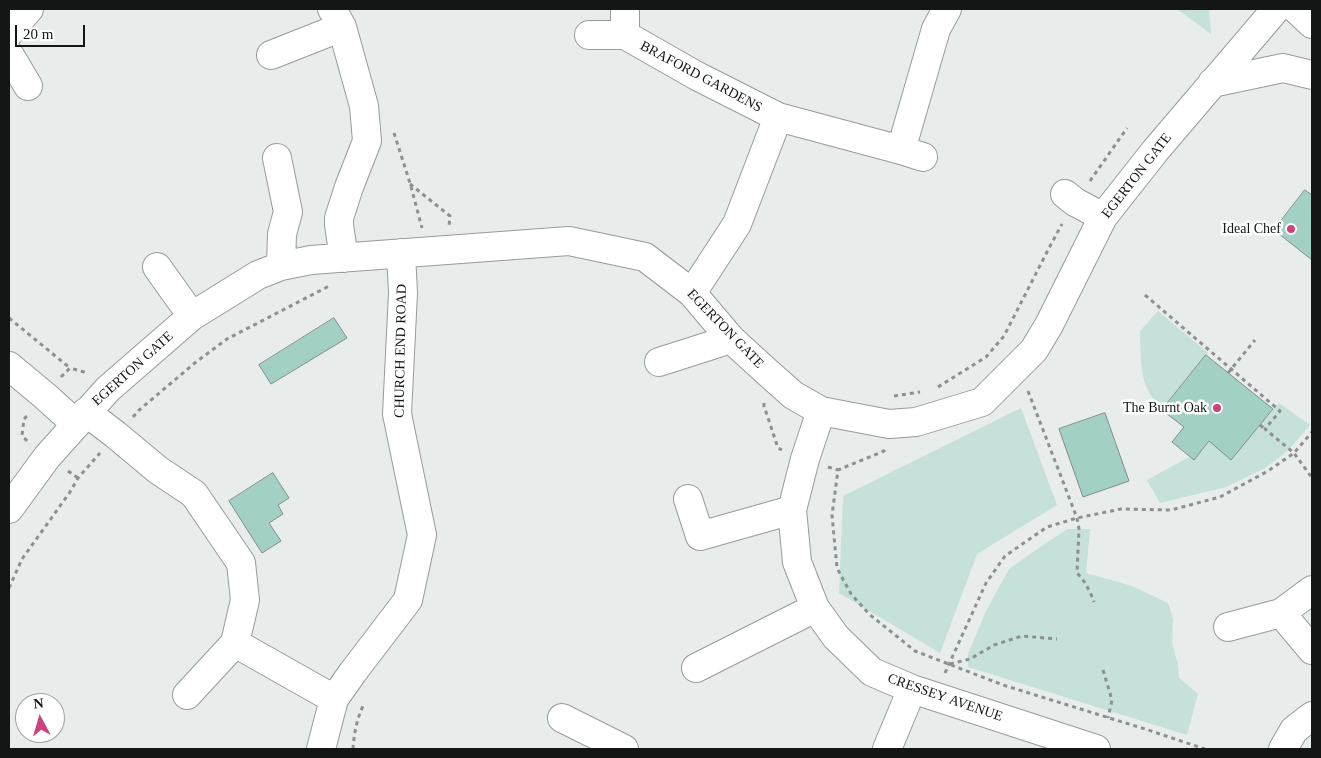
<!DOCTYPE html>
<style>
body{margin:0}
#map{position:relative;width:1321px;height:758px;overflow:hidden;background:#e8eceb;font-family:Georgia,serif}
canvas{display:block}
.frame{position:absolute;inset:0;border:10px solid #141616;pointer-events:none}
.north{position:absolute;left:15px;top:693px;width:50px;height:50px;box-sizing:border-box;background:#fff;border:1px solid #a1a2a2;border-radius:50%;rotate:354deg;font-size:14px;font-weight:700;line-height:20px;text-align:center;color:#141616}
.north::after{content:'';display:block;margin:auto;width:18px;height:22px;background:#cb427c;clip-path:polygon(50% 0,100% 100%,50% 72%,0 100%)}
.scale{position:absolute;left:15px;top:25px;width:70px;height:22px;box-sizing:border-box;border:2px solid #141616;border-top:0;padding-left:6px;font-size:15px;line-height:18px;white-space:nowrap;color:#141616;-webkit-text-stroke:4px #fff;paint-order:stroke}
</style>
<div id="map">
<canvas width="1321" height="758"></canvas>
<div class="frame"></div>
<div class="north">N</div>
<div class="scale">20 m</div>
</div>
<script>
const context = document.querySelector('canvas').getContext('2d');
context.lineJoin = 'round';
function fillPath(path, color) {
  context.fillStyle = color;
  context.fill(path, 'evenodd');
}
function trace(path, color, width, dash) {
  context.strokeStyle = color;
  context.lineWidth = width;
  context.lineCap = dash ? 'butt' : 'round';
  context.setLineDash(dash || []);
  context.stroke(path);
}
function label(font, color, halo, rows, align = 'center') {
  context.font = font + ' Georgia,serif';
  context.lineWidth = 5;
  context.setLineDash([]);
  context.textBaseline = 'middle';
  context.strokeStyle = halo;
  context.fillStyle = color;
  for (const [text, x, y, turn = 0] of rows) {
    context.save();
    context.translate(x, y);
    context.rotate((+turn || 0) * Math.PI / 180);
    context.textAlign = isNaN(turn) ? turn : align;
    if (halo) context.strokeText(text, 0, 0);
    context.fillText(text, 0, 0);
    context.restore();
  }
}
const green = new Path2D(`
 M 1177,9 L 1209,9 L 1211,34 Z
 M 1158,311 L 1208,353 L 1164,407 C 1160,404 1155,401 1152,397 C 1139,379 1141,352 1140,331 Z
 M 1279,403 L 1310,425 L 1292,446 L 1281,456 L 1265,468 L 1226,487 L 1160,503 L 1147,480 L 1189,457 L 1194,460 L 1209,441 L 1231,459 Z
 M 1021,408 L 1057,505 L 977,554 L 940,653 L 839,593 L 843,496 Z
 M 1068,529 L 1090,529 L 1086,573 L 1132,586 L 1168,603 L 1173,619 L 1172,643 L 1178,665 L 1179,678 L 1198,694 L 1187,735 L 968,667 L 968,654 L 986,611 L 1009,569 L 1046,543 Z`);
const building = new Path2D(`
 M 1305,190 L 1312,195 L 1312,260 L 1274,230 Z
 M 334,318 L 347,338 L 271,384 L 259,365 Z
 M 1206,355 L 1273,409 L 1231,460 L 1209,441 L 1194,460 L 1172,442 L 1184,427 L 1162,410 Z
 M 1105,413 L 1129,481 L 1083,497 L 1059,429 Z
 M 273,473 L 289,498 L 278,505 L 283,514 L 269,523 L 281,541 L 262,553 L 229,501 Z`);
const path = new Path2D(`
 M 394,133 L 410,183 L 422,228
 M 1090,181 L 1127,128
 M 410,184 L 450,216 L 449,226
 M 1145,295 L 1280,411 L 1265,429 L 1294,453 L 1312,478
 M 9,318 L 70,368
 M 1228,373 L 1255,340
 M 61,377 L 70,368 L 88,373
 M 938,387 L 986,357 L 1004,336 L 1049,248 L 1062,224
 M 1028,391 L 1077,518 L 1079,529 L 1077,573 C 1085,581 1090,591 1094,602
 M 894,396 L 920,392
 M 764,403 L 764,406 L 778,448 L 782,450
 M 133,417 L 138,411 L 196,362 L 227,339 L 331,285
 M 1260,425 L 1265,429
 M 27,441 L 22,435 L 24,419 L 29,414
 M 885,450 L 884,451 L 838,470 L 832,515 L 837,568 L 851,594 L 869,614 L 915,651 L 1003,685 L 1145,729 L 1205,749
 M 828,467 L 838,470
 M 68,471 L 78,478
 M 9,588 L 22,559 L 70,492 L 78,478 L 100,453
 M 950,664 L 970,659 L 994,645 L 1022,636 L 1057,639
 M 1103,670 L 1112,700 L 1108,718
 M 945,673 L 986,583 L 1005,556 L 1047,527 L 1077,518 L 1121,509 L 1171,510 L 1220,497 L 1268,471 L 1294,453 L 1312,432
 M 353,749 C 354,733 357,718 364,704`);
const minor = new Path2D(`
 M 332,9 L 342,27 L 364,106 L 367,141 L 349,187 L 339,218 L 339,225 L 344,258
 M 1296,9 L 1312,24
 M 9,33 L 29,9
 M 589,35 L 625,35 L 697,76 L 778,117
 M 625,35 L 625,9
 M 9,54 L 28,86
 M 271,55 L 342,27
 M 1212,83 L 1283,68 L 1312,75
 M 901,150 L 923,157
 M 277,158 L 288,212 L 282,234 L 281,266
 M 1065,194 L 1075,202 L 1103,217
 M 157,267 L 192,316
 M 692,293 L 737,224 L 778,117 L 901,150 L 936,29 L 947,9
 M 659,362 L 731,339
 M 9,366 L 45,396 L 76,424
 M 821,411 L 805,459 L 792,510 L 797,562 L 815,608 L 836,637 L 872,672 L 912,689 L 1096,749
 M 86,412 L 116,435 L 158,470 L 194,494 L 241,563 L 245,600 L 235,643 L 187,695
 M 688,499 L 700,536 L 792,510
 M 9,509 L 47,457 L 108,389 L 192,316 L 258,275 L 281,266 L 311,260 L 569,241 L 645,257 L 692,293 L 731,339 L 766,371 L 793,395 L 821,411 L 889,424 L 916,422 L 982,402 L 1034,350 L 1049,325 L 1103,217 L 1155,151 L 1276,9
 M 1281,613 L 1312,590
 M 1228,627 L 1281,613 L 1312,650
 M 235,643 L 334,699
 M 696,668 L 815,608
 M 562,718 L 624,749
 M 321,749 L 334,699 L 353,672 L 408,600 L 422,535 L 397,414 L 403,293 L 401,253
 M 887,749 L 912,689
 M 1283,749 L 1294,730 L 1312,716`);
const markers = [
 [1291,229,5,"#cb427c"],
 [1217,408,5,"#cb427c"]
];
const streetNames = [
 ["BRAFORD GARDENS",701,77,28],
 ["EGERTON GATE",1137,176,-52],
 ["EGERTON GATE",725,329,46],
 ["CHURCH END ROAD",401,351,-89],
 ["EGERTON GATE",133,369,-42],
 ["CRESSEY AVENUE",945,698,19]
];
const poiNames = [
 ["Ideal Chef",1281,229],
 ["The Burnt Oak",1207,408]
];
fillPath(green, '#c5e1d9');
fillPath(building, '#a2d0c4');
trace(building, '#878b8a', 1);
trace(minor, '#979b9a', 30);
trace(path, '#8d9090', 3, [4, 4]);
trace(minor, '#fff', 28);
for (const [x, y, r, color] of markers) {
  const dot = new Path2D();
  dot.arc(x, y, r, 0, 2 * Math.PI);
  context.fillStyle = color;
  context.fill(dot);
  trace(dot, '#fff', 2);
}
label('14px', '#141616', '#fff', streetNames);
label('14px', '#141616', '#fff', poiNames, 'right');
</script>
